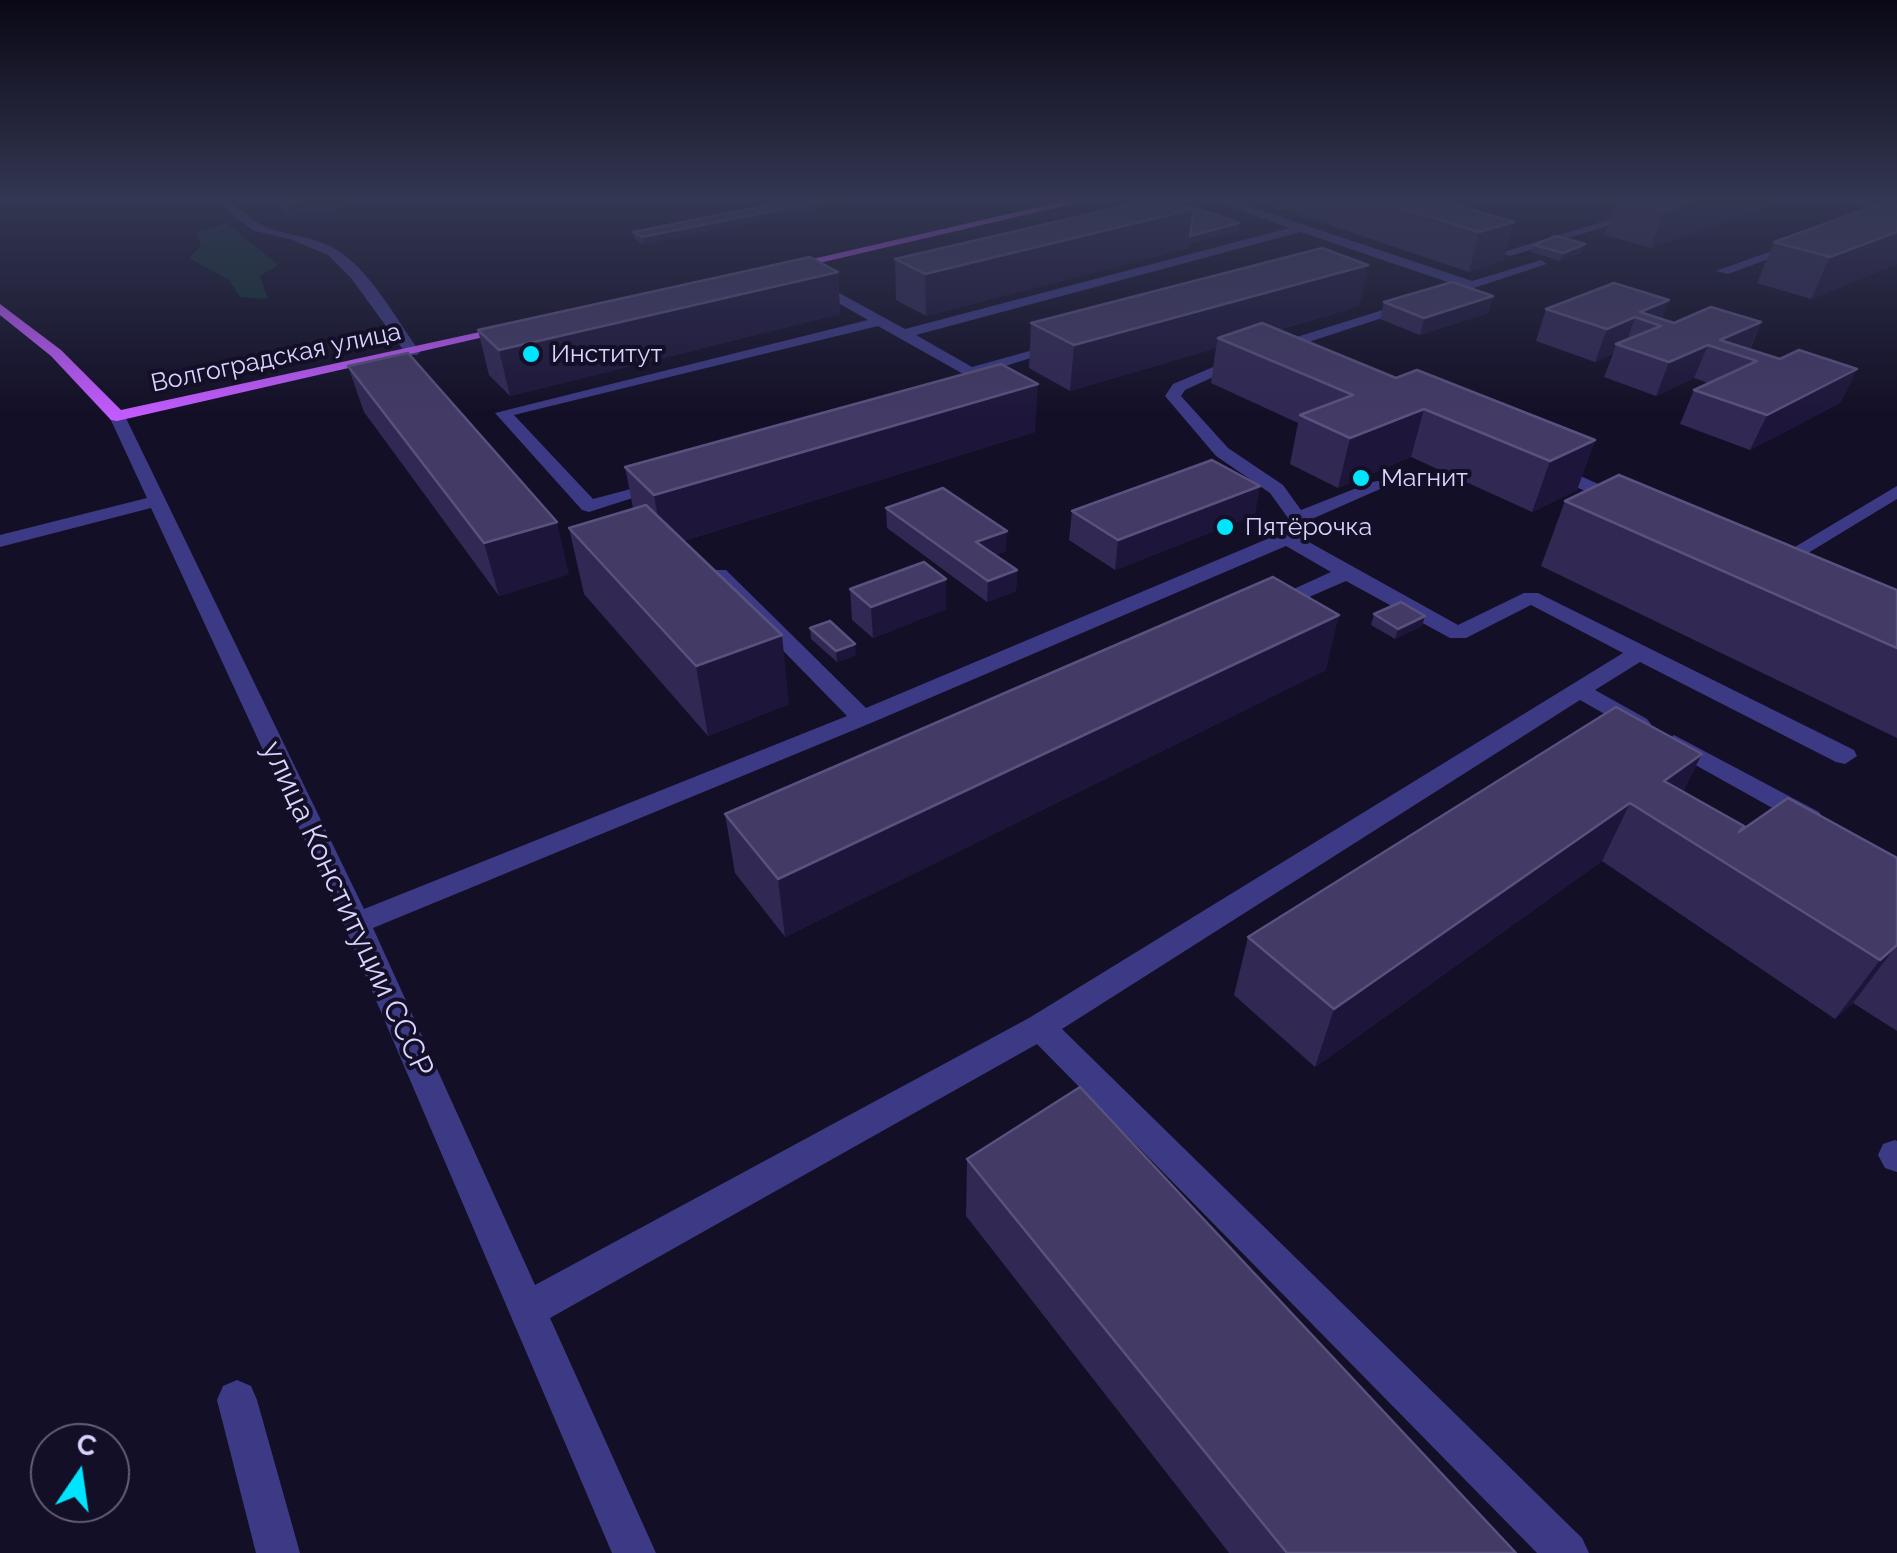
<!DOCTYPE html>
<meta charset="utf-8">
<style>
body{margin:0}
#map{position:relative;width:1897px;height:1553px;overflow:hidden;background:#130f26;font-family:Raleway,sans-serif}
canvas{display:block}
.north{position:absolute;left:30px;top:1423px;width:100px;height:100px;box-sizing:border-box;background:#130f26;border:2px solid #625e7d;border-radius:50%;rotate:13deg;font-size:28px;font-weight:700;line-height:40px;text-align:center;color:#d9d4ff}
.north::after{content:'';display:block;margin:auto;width:35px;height:45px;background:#00e5ff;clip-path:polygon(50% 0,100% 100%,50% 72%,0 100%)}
</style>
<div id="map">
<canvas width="1897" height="1553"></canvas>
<div class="north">С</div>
</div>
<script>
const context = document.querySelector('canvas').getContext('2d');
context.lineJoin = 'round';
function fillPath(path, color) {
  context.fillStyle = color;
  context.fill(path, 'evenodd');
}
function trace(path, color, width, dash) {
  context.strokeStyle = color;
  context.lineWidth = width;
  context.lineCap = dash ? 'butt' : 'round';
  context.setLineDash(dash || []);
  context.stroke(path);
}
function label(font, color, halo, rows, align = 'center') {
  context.font = font + ' Raleway,sans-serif';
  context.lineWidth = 8;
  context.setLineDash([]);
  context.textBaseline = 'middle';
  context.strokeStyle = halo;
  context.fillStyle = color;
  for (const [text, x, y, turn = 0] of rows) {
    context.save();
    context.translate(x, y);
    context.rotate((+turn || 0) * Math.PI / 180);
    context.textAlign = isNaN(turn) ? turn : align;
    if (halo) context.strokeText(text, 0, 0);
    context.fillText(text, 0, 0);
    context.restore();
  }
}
const green = new Path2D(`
 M 227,223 L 278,265 L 260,276 L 268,299 L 240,297 L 229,280 L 189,258 L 201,246 L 197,232 Z`);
const minor = new Path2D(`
 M 0,199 L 8,199 L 4,206 L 0,207 Z
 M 213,199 C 234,198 243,215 260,224 C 283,236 312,235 335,249 C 370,269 396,319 420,352 L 417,355 L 407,355 L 351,278 L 328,255 L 290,239 L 254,231 Z
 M 1210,199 L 1227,199 L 1472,281 L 1541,260 L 1547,264 L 1278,352 L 1268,352 L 1268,346 L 1459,286 L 1301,232 L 916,335 L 972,367 L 1062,342 L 1069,346 L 983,373 L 1003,385 L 1003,391 L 997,393 L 878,326 L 514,415 L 593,499 L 661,481 L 670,486 L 589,512 L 582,510 L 495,413 L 868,320 L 805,284 L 803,281 L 810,277 L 905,329 L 1289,228 Z
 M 1677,199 L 1695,199 L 1510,256 L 1500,253 Z
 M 1837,199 L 1856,199 L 1897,208 L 1897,216 Z
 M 1794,243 L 1804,246 L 1728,274 L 1716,271 Z
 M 1237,357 L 1250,360 L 1185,390 L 1181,396 L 1228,448 L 1283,485 L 1301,510 L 1372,482 L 1378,481 L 1387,486 L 1305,522 L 1298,536 L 1458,625 L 1524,593 L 1538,593 L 1854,750 L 1857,756 L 1845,764 L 1836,762 L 1640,662 L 1595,690 L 1647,719 L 1651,724 L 1647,729 L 1631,729 L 1580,700 L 1062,1029 L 1582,1538 L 1589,1553 L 1537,1553 L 1037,1044 L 550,1318 L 656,1553 L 612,1553 L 343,923 L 151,508 L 0,547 L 0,535 L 147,498 L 109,416 L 123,412 L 364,909 L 847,716 L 712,578 L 712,570 L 726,570 L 866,708 L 1279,534 L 1288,518 L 1270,493 L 1216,456 L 1165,396 L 1173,384 ZM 1286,546 L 1331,572 L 1263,603 L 1259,607 L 1263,611 L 1277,611 L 1346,581 L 1450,638 L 1466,638 L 1531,605 L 1623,653 L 1029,1018 L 535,1285 L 373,928 L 871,723 Z
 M 1549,462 L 1632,499 L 1634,503 L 1625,509 L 1618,507 L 1543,471 L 1543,463 Z
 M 1897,486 L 1897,499 L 1780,570 L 1766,570 L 1763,566 Z
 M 1674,735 L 1819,812 L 1823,818 L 1819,824 L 1801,824 L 1665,748 L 1662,743 Z
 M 1895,1140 L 1897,1141 L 1897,1172 L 1885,1168 L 1878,1155 L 1883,1144 Z
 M 237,1380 L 251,1386 L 257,1400 L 300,1553 L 256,1553 L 217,1400 L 223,1386 Z`);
const major = new Path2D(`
 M 1073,199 L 1093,199 L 785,271 L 778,267 Z
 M 0,304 L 61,350 L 121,410 L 512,325 L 519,329 L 117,421 L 111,420 L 51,356 L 0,315 Z`);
const wall = new Path2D(`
 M 273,199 L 340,199 L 343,208 L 292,217 Z
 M 799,199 L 643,245 L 635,239 L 633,232 Z
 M 1276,199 L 1437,199 L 1514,222 L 1503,261 L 1469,272 L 1275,207 Z
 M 1617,199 L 1790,199 L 1651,248 L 1604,235 Z
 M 1873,199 L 1897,199 L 1897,264 L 1811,299 L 1757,283 L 1774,242 L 1886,202 Z
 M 1239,223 L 1238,231 L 1189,244 L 1189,248 L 926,316 L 896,300 L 895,259 Z
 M 1534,245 L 1582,252 L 1560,261 L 1531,252 Z
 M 1368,265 L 1359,306 L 1278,330 L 1396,378 L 1595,440 L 1577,490 L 1532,512 L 1411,457 L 1338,488 L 1290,464 L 1298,423 L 1211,383 L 1216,348 L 1070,391 L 1029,368 L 1031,323 Z
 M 838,272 L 840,314 L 510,396 L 489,375 L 478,330 Z
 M 1493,296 L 1488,313 L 1420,335 L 1380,319 L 1384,302 Z
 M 1669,300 L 1662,319 L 1674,323 L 1761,322 L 1750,350 L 1780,359 L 1857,369 L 1840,403 L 1750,450 L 1680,424 L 1694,390 L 1708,383 L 1694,378 L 1656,396 L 1604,377 L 1613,354 L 1595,362 L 1536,341 L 1546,309 Z
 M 348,366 L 569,574 L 499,596 L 364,412 Z
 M 1035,432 L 683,541 L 789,704 L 708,736 L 584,594 L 569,528 L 633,508 L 625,467 Z
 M 1565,501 L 1897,590 L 1897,738 L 1541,566 Z
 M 886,508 L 1006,551 L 995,555 L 1017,570 L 1016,591 L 987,602 L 887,528 Z
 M 1072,511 L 1255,515 L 1115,570 L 1069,540 Z
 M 850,589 L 946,609 L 873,638 L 852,620 Z
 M 1374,614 L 1425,616 L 1422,626 L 1395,639 L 1371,625 Z
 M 810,628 L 856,655 L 837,662 L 811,639 Z
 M 1326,670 L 785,937 L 735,873 L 725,814 Z
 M 1702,754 L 1683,791 L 1742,830 L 1897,858 L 1897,1031 L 1853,1003 L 1835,1019 L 1602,861 L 1315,1067 L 1234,995 L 1248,937 Z
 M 967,1159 L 1516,1553 L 1229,1553 L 966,1216 Z`);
const shadedWall = new Path2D(`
 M 308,199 L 340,199 L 343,208 L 292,217 L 287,202 Z
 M 833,199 L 870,199 L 643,245 L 642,237 Z
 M 1697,199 L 1790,199 L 1651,248 L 1665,210 Z
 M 1194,209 L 1239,223 L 1238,231 L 1189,244 L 1189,248 L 926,316 L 925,274 Z
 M 1514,222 L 1503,261 L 1469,272 L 1479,232 Z
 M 1897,232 L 1897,264 L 1811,299 L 1830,257 Z
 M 1585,244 L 1582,252 L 1560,261 L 1563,253 Z
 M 1368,265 L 1359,306 L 1232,343 L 1218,338 L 1216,348 L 1070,391 L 1074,345 Z
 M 838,272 L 840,314 L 510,396 L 499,350 Z
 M 1493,296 L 1488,313 L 1420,335 L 1424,318 Z
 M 1669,300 L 1660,325 L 1640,312 Z
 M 1635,317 L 1625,347 L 1616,344 L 1613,354 L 1595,362 L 1607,329 Z
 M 1761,322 L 1747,355 L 1720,340 Z
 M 1708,345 L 1694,378 L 1656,396 L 1669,362 Z
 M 1857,369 L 1840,403 L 1750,450 L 1767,415 Z
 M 1038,384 L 1035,432 L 663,547 L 654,495 Z
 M 1424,409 L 1411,457 L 1338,488 L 1350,438 Z
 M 1595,440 L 1577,490 L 1532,512 L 1550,461 Z
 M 1260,486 L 1255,515 L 1115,570 L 1118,540 Z
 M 557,522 L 569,574 L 499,596 L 484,543 Z
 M 1007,531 L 1006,551 L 976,562 L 976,542 Z
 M 1017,570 L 1016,591 L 987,602 L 988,581 Z
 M 946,579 L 946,609 L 873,638 L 871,607 Z
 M 1339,615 L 1326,670 L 785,937 L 778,879 Z
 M 1425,616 L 1422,626 L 1395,639 L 1398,629 Z
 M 782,635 L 789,704 L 708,736 L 696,666 Z
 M 855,644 L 856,655 L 837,662 L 836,651 Z
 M 1702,754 L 1672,811 L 1664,781 Z
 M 1630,803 L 1602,861 L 1315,1067 L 1334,1009 Z
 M 1897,945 L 1853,1003 L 1835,1019 L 1880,960 Z`);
const building = new Path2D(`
 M 283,199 L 308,199 L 287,202 Z
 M 799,199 L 833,199 L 642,237 L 633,232 Z
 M 1154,199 L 1165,199 L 1194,209 L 925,274 L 895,259 Z
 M 1373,199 L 1437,199 L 1514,222 L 1479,232 Z
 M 1624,199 L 1697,199 L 1665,210 Z
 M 1894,199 L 1897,199 L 1897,232 L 1830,257 L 1774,242 Z
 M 1196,208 L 1239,223 L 1190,236 L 1194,209 L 1188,210 Z
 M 1556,236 L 1585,244 L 1563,253 L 1534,245 Z
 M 1322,248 L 1368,265 L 1074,345 L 1031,323 Z
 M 810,257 L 838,272 L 499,350 L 478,330 Z
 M 1452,282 L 1493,296 L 1424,318 L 1384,302 Z
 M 1614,283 L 1669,300 L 1640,312 L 1674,323 L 1711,307 L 1761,322 L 1720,340 L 1780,359 L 1799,350 L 1857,369 L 1767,415 L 1694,390 L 1757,361 L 1708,345 L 1669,362 L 1616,344 L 1661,326 L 1635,317 L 1607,329 L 1546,309 Z
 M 1262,323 L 1396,378 L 1417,370 L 1595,440 L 1550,461 L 1424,409 L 1350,438 L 1300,415 L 1353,395 L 1218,338 Z
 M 408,353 L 557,522 L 484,543 L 348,366 Z
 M 1001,364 L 1038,384 L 654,495 L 625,467 Z
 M 1212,460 L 1260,486 L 1118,540 L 1072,511 Z
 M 1619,475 L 1897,590 L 1897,648 L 1565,501 Z
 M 943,488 L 1007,531 L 976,542 L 1017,570 L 988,581 L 886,508 Z
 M 646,505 L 782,635 L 696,666 L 569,528 Z
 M 924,562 L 946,579 L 871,607 L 850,589 Z
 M 1273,577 L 1339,615 L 778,879 L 725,814 Z
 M 1401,602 L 1425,616 L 1398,629 L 1374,614 Z
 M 830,621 L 855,644 L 836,651 L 810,628 Z
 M 1616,707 L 1702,754 L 1664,781 L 1744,826 L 1739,832 L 1788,798 L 1897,858 L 1897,945 L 1880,960 L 1630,803 L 1334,1009 L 1248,937 Z
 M 1080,1087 L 1516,1553 L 1287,1553 L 967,1159 Z`);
const markers = [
 [531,354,10,"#00e5ff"],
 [1361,478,10,"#00e5ff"],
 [1225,527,10,"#00e5ff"]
];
const farPoinames = [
 ["Институт",551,354],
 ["Магнит",1381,478],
 ["Пятёрочка",1245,527]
];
const farStreetnames = [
 ["Волгоградская улица",276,358,-12]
];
const streetNames = [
 ["улица Конституции СССР",347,909,65]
];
fillPath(green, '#12302f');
fillPath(minor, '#3d3a85');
fillPath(major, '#c25bff');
fillPath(wall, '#312854');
fillPath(shadedWall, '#1d163a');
fillPath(building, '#433a66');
trace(building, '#5a527e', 2.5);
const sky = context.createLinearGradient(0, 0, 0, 416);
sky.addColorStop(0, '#0a0815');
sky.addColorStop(0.48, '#333752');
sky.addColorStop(1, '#33375200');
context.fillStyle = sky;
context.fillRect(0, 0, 1897, 416);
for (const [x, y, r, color] of markers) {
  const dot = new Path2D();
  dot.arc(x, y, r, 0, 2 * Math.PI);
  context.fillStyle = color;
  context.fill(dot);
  trace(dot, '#130f26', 4);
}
label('25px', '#d9d4ff', '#130f26', farPoinames, 'left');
label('25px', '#d9d4ff', '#130f26', farStreetnames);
label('30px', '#d9d4ff', '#130f26', streetNames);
</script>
